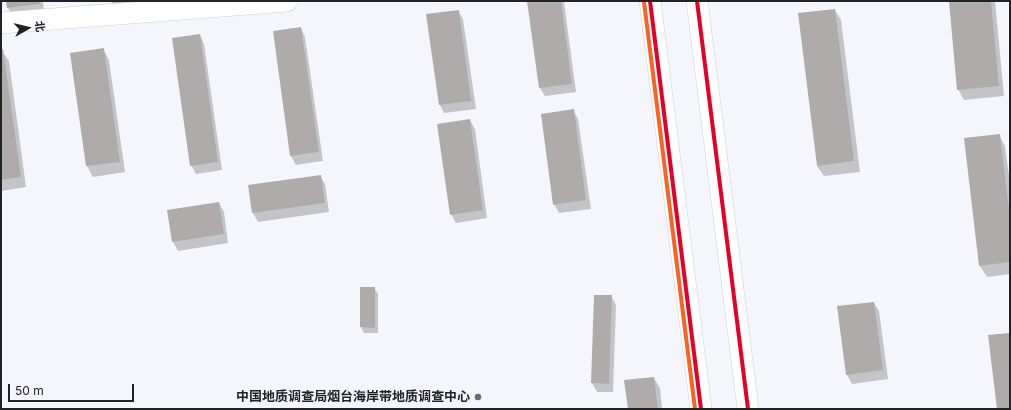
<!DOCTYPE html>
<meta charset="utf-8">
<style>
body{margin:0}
#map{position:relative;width:1011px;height:410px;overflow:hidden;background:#f5f6fb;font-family:Inter,"Noto Sans SC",sans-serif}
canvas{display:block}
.frame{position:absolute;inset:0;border:2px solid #212225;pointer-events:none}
.north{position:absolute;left:8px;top:8px;width:40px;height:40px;-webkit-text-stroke:3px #f2f5fe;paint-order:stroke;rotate:82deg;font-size:11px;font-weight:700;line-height:16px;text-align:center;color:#212225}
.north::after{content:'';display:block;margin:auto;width:14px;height:18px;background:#212225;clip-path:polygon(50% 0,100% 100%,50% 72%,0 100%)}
.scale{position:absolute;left:8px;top:384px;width:126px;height:18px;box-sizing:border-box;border:2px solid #212225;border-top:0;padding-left:5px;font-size:12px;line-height:14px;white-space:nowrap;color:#212225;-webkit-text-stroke:3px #f2f5fe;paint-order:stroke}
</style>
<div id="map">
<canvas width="1011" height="410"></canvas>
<div class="frame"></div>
<div class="north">北</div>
<div class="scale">50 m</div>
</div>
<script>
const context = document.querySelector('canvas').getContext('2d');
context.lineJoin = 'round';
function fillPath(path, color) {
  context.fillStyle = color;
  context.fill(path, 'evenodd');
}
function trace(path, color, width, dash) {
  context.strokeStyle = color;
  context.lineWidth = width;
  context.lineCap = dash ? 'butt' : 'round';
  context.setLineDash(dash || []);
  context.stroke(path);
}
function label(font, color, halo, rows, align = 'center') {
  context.font = font + ' Inter,"Noto Sans SC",sans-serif';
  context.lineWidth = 3;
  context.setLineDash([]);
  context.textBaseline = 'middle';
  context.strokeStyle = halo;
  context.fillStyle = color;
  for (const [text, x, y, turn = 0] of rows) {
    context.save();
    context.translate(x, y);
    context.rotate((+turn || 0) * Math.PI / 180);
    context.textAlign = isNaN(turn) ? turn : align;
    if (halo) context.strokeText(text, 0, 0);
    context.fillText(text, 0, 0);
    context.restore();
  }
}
const shadow = new Path2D(`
 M 7,1 L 43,1 L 44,12 L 13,16 L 8,8 Z
 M 111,1 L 146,1 L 147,3 L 115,8 Z
 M 528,1 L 564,2 L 576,92 L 545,96 L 540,88 Z
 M 950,1 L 995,1 L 1004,96 L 964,100 L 958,89 Z
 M 835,10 L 841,20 L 860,172 L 824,176 L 817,166 Z
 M 458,11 L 463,19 L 476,109 L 444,113 L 440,105 Z
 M 301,28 L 305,37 L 323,161 L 296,165 L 291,156 L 274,32 Z
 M 200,35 L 204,44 L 222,170 L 196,174 L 191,165 Z
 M 103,49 L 109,60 L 125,172 L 93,177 L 87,166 L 71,54 Z
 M 1,50 L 9,61 L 26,187 L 1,191 Z
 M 573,110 L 578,119 L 591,209 L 559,213 L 554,204 Z
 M 470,120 L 475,129 L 487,218 L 456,223 L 451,214 Z
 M 999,135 L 1005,146 L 1010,184 L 1010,274 L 987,277 L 980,266 L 965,139 Z
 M 320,176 L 325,184 L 329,212 L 258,222 L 253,213 L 249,185 Z
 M 219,203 L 224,212 L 228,243 L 178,251 L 173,242 L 168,211 Z
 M 361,288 L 374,288 L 378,294 L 378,333 L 364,333 L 361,327 Z
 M 595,296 L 611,296 L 616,305 L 613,392 L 597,392 L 592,383 Z
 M 874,303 L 879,311 L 888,379 L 852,384 L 847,375 L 838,307 Z
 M 654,378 L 660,388 L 662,409 L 629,409 Z`);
const building = new Path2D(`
 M 6,1 L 40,1 L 40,4 L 7,8 Z
 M 527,1 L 561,1 L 572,84 L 539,88 Z
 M 949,1 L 991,1 L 999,86 L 957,90 Z
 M 835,9 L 854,161 L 817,166 L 798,13 Z
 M 459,10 L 471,101 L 439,105 L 426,14 Z
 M 301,27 L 319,152 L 290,156 L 273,31 Z
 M 200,34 L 218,162 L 190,166 L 172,38 Z
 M 104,48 L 120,162 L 86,166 L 70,53 Z
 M 1,49 L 3,49 L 21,177 L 1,180 Z
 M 574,109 L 586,200 L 553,205 L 541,114 Z
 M 470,119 L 483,210 L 450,215 L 437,124 Z
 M 1000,134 L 1010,219 L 1010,262 L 979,266 L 964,138 Z
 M 321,175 L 325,203 L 252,213 L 248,185 Z
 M 219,202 L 224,234 L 172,242 L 167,210 Z
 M 360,287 L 375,287 L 375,328 L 360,327 Z
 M 594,295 L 612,295 L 609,384 L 591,383 Z
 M 874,302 L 883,370 L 846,375 L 837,306 Z
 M 1010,333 L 1010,409 L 997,409 L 988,335 Z
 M 654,377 L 658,409 L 628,409 L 624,380 Z`);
const minor = new Path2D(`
 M 650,1 L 701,409
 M 697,1 L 748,409
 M 1,23 L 287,1`);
const bus1 = new Path2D(`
 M 650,1 L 701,409
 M 697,1 L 748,409`);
const bus2 = new Path2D(`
 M 644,2 L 695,409`);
const markers = [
 [478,397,4,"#6b6c70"]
];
const poiNames = [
 ["中国地质调查局烟台海岸带地质调查中心",470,397]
];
fillPath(shadow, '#0003');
fillPath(building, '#b0abab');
trace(minor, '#cecfd3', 22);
trace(minor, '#fefefe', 21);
trace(bus1, '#e4002b', 4);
trace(bus2, '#f26522', 4);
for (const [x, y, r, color] of markers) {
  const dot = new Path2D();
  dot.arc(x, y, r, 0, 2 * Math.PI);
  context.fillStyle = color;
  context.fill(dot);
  trace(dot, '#f2f5fe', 1.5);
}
label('bold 13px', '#212225', '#f2f5fe', poiNames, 'right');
</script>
